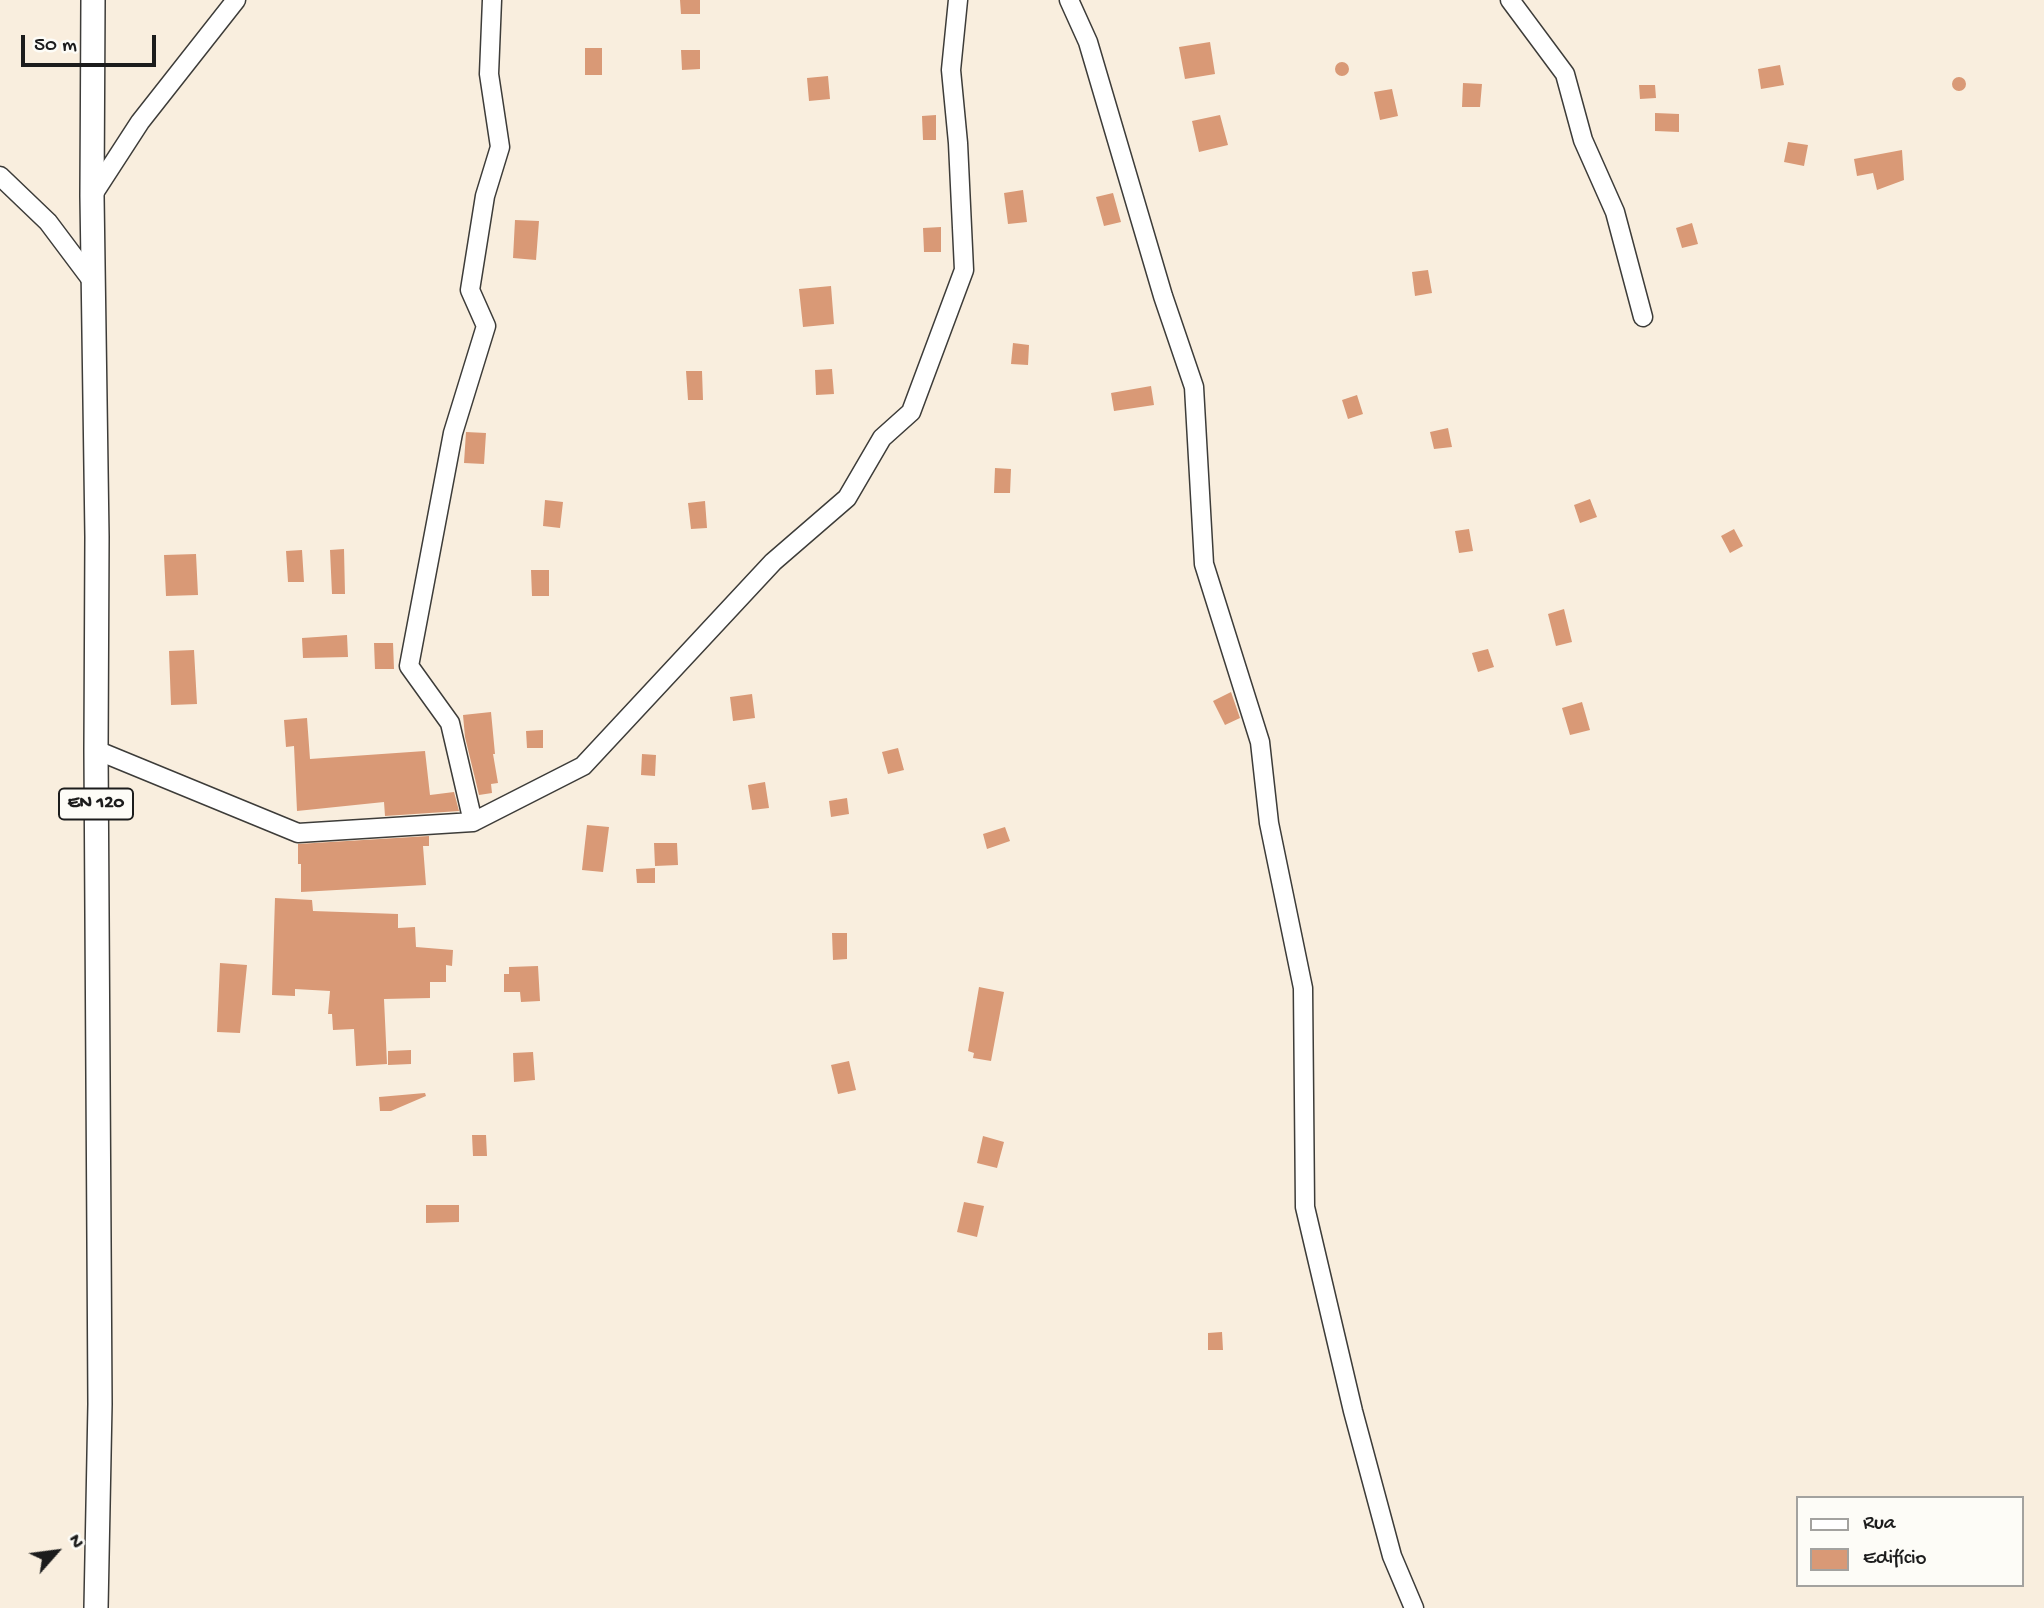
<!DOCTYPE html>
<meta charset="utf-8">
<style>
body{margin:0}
#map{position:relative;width:2044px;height:1608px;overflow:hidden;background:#f9eede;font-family:"Gochi Hand",sans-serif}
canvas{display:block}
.legend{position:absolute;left:1796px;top:1496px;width:228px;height:91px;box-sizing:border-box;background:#fdfcf7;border:2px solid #a3a29f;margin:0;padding:9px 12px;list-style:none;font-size:21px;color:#1c1c1c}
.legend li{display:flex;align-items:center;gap:14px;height:35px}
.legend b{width:35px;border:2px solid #a3a29f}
.north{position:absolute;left:21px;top:1517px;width:70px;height:70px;-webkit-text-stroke:5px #fdfcf7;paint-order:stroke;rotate:62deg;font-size:19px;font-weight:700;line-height:28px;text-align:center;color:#1c1c1c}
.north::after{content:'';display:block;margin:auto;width:24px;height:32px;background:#1c1c1c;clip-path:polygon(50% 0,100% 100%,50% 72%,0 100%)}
.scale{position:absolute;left:21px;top:35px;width:135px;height:32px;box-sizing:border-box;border:4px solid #1c1c1c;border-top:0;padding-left:9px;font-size:21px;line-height:24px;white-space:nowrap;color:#1c1c1c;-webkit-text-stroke:5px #fdfcf7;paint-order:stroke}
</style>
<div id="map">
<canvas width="2044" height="1608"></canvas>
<ul class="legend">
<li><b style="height:9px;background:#fff"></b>Rua</li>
<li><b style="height:19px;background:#d99976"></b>Edifício</li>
</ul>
<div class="north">N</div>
<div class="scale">50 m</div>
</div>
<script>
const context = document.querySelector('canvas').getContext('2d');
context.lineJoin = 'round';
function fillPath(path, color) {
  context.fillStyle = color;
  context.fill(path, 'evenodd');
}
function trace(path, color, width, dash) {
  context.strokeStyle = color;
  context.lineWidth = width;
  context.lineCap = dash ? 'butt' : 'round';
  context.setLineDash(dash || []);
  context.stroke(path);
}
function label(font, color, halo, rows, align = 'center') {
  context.font = font + ' "Gochi Hand",sans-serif';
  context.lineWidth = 5;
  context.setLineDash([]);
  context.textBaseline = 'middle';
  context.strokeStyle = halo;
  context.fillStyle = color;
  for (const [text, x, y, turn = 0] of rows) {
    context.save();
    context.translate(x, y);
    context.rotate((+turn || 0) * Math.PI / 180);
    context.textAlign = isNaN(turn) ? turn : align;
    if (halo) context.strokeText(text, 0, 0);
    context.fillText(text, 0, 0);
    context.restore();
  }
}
const building = new Path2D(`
 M 680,0 L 700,0 L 700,14 L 681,14 Z
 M 1210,42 L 1215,74 L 1185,79 L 1179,47 Z
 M 585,48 L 602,48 L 602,75 L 585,75 Z
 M 681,50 L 700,50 L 700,69 L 682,70 Z
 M1335 69a7 7 0 1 1 14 0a7 7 0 1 1-14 0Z
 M 1780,65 L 1784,85 L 1761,89 L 1758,69 Z
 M 828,76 L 830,99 L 809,101 L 807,78 Z
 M1952 84a7 7 0 1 1 14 0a7 7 0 1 1-14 0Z
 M 1463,83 L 1482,84 L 1480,107 L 1462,107 Z
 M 1639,85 L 1655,85 L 1656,98 L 1640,99 Z
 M 1392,89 L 1398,116 L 1380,120 L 1374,92 Z
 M 1655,113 L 1679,114 L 1679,132 L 1655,131 Z
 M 936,115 L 936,140 L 923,140 L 922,116 Z
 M 1220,115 L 1228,145 L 1199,152 L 1192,121 Z
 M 1788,142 L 1808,145 L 1804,166 L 1784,162 Z
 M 1902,150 L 1904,180 L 1877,190 L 1873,173 L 1857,176 L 1854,159 Z
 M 1023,190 L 1027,222 L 1008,224 L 1004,193 Z
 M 1113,193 L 1121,222 L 1104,226 L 1096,197 Z
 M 515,220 L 539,221 L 536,260 L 513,258 Z
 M 1692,223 L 1698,244 L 1682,248 L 1676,228 Z
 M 941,227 L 941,252 L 924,252 L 923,228 Z
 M 1428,270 L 1432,293 L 1415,296 L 1412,272 Z
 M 831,286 L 834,324 L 803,327 L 799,289 Z
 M 1013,343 L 1029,345 L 1028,365 L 1011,364 Z
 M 832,369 L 834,394 L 816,395 L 815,370 Z
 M 686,371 L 702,371 L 703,400 L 688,400 Z
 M 1151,386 L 1154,405 L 1114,411 L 1111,393 Z
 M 1357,395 L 1363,414 L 1348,419 L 1342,400 Z
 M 1448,428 L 1452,447 L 1434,449 L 1430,432 Z
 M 466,432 L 486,433 L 484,464 L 464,463 Z
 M 995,468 L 1011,469 L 1010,493 L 994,493 Z
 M 1590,499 L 1597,517 L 1580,523 L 1574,505 Z
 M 545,500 L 563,502 L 560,528 L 543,526 Z
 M 705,501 L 707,528 L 691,529 L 688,503 Z
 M 1469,529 L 1473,551 L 1459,553 L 1455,531 Z
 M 1734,529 L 1743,546 L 1730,553 L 1721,536 Z
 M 344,549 L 345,594 L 332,594 L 330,550 Z
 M 302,550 L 304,582 L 288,582 L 286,551 Z
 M 196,554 L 198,595 L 166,596 L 164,555 Z
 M 531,570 L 549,570 L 549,596 L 532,596 Z
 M 1564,609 L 1572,642 L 1556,646 L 1548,614 Z
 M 347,635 L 348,657 L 303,658 L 302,638 Z
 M 374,643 L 393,643 L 394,669 L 375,669 Z
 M 1488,649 L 1494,667 L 1478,672 L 1472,653 Z
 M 194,650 L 197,704 L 171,705 L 169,651 Z
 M 1231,692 L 1240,718 L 1225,725 L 1213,701 Z
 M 752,694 L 755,718 L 733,721 L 730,697 Z
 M 1582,702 L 1590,730 L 1570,735 L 1562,708 Z
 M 491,712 L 495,754 L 493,754 L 498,783 L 491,784 L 492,793 L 479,795 L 465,737 L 463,715 Z
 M 307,718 L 310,759 L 425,751 L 430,795 L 454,792 L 459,811 L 385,816 L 384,802 L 297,811 L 294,746 L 286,747 L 284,720 Z
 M 543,730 L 543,748 L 527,748 L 526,731 Z
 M 898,748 L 904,770 L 888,774 L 882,752 Z
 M 642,754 L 656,755 L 655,776 L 641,775 Z
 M 765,782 L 769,808 L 752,810 L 748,785 Z
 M 847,798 L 849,814 L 831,817 L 829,801 Z
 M 587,825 L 609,827 L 603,872 L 582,870 Z
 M 1005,827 L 1010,841 L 987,849 L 983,834 Z
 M 429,836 L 429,846 L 423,846 L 426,885 L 301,892 L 301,864 L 298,864 L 298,844 Z
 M 654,843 L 677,843 L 678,865 L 655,866 Z
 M 655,868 L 655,883 L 637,883 L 636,869 Z
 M 275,898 L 312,900 L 313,911 L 398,914 L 398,928 L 415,927 L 416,947 L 453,950 L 452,966 L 446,965 L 446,982 L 430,982 L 430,998 L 384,999 L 387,1064 L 356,1066 L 354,1029 L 333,1030 L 332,1014 L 328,1014 L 330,991 L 295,989 L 295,996 L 272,995 Z
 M 832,933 L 847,933 L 847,959 L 833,960 Z
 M 220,963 L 247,965 L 240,1033 L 217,1032 Z
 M 538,966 L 540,1001 L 521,1002 L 520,992 L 504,992 L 504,974 L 509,974 L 509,967 Z
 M 979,987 L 1004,992 L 991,1061 L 973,1058 L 974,1053 L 968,1051 Z
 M 411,1050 L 411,1064 L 388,1065 L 388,1051 Z
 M 533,1052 L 535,1080 L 514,1082 L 513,1053 Z
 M 849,1061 L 856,1090 L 838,1094 L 831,1065 Z
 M 425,1093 L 426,1096 L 391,1111 L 380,1111 L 379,1097 Z
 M 472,1135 L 486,1135 L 487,1156 L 473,1156 Z
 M 983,1136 L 1004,1142 L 997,1168 L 977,1163 Z
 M 964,1202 L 984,1206 L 977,1237 L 957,1232 Z
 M 426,1205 L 459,1205 L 459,1222 L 426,1223 Z
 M 1222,1332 L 1223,1350 L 1208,1350 L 1208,1333 Z`);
const minor = new Path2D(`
 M 1069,0 L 1088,42 L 1163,296 L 1194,387 L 1204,564 L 1260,742 L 1269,823 L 1303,988 L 1305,1207 L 1353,1411 L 1392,1556 L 1414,1608
 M 1510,0 L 1565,74 L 1583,140 L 1615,212 L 1643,317
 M 0,176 L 48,222 L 93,282
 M 92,196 L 140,122 L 236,0
 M 96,750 L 298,833 L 473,822 L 583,766 L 773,562 L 847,498 L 882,438 L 911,412 L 964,270 L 958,143 L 951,70 L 958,0
 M 473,822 L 450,723 L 409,666 L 453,433 L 486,326 L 470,290 L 485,196 L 500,147 L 489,74 L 492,0`);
const major = new Path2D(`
 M 93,0 L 92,196 L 97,537 L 96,750 L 100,1404 L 96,1608`);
const shields = [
 [96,804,74]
];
const shieldNames = [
 ["EN 120",96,804]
];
fillPath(building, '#d99976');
trace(minor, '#3d3c39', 21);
trace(major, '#3d3c39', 26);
trace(minor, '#fff', 18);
trace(major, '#fff', 23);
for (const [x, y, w] of shields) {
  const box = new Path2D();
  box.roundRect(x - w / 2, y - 15.5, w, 31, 5);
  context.fillStyle = '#fdfcf7';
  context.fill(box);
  trace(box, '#1c1c1c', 2);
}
label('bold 19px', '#1c1c1c', null, shieldNames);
</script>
